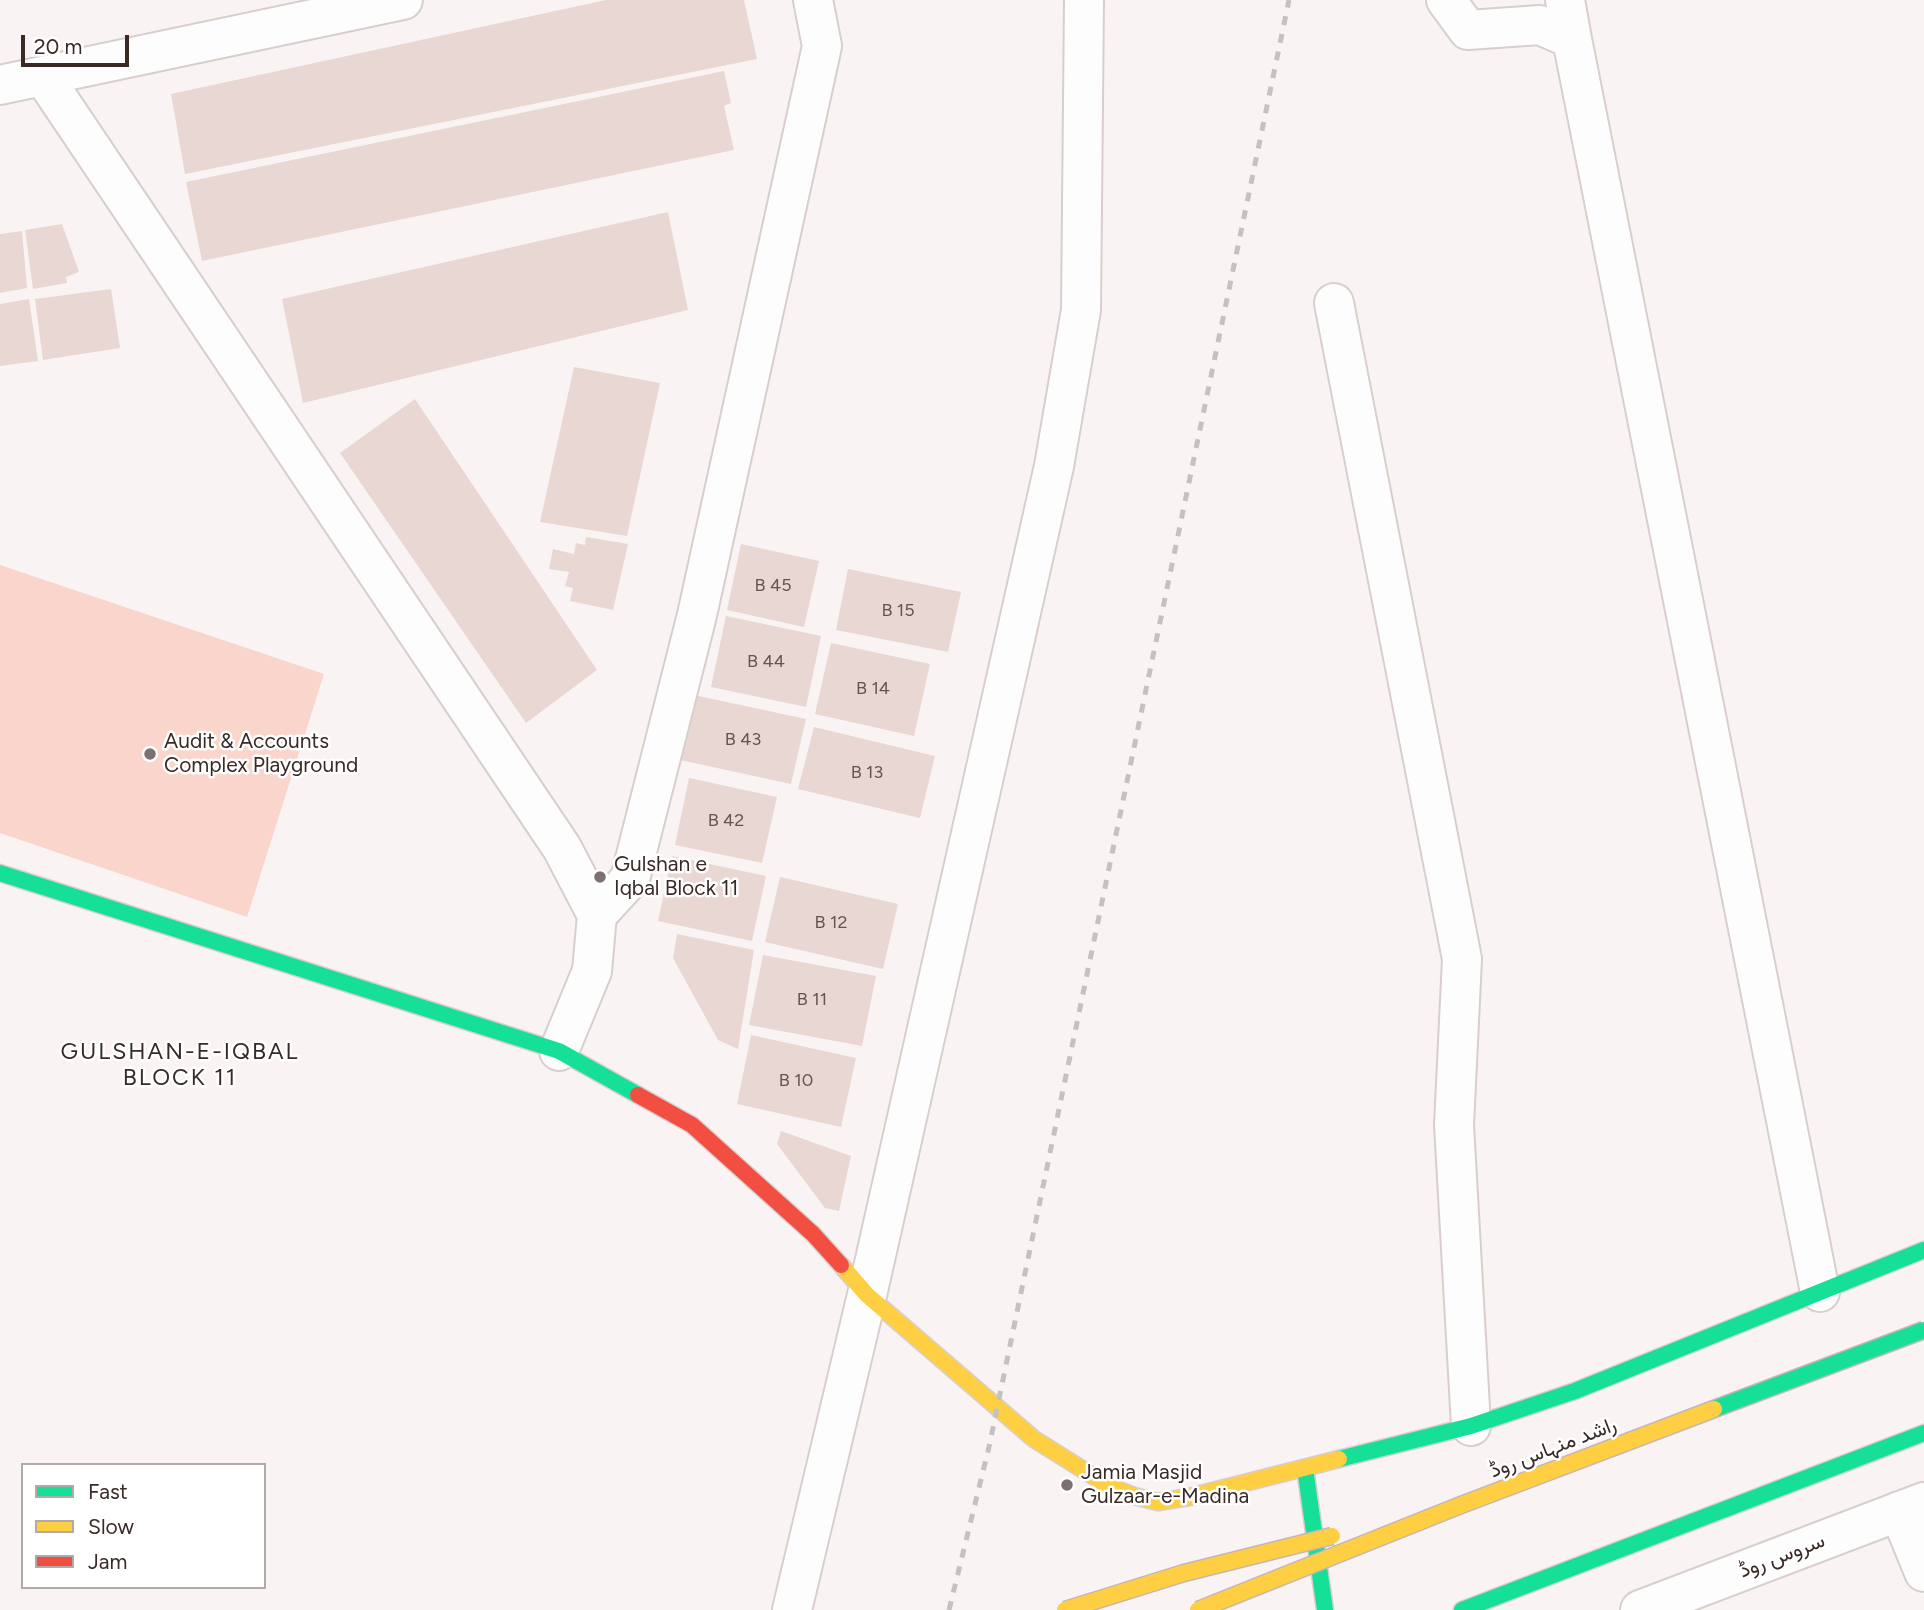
<!DOCTYPE html>
<meta charset="utf-8">
<style>
body{margin:0}
#map{position:relative;width:1924px;height:1610px;overflow:hidden;background:#f9f4f3;font-family:Figtree,sans-serif}
canvas{display:block}
.legend{position:absolute;left:21px;top:1463px;width:245px;height:126px;box-sizing:border-box;background:#fff;border:2px solid #b0aaa8;margin:0;padding:9px 12px;list-style:none;font-size:21px;color:#392a26}
.legend li{display:flex;align-items:center;gap:14px;height:35px}
.legend b{width:35px;border:2px solid #b0aaa8}
.scale{position:absolute;left:21px;top:35px;width:108px;height:32px;box-sizing:border-box;border:4px solid #392a26;border-top:0;padding-left:9px;font-size:21px;line-height:24px;white-space:nowrap;color:#392a26;-webkit-text-stroke:5px #fff;paint-order:stroke}
</style>
<div id="map">
<canvas width="1924" height="1610"></canvas>
<ul class="legend">
<li><b style="height:9px;background:#16e098"></b>Fast</li>
<li><b style="height:9px;background:#ffcf43"></b>Slow</li>
<li><b style="height:9px;background:#f24e42"></b>Jam</li>
</ul>
<div class="scale">20 m</div>
</div>
<script>
const context = document.querySelector('canvas').getContext('2d');
context.lineJoin = 'round';
function fillPath(path, color) {
  context.fillStyle = color;
  context.fill(path, 'evenodd');
}
function trace(path, color, width, dash) {
  context.strokeStyle = color;
  context.lineWidth = width;
  context.lineCap = dash ? 'butt' : 'round';
  context.setLineDash(dash || []);
  context.stroke(path);
}
function label(font, color, halo, rows, align = 'center') {
  context.font = font + ' Figtree,Vazirmatn,sans-serif';
  context.lineWidth = 5;
  context.setLineDash([]);
  context.textBaseline = 'middle';
  context.strokeStyle = halo;
  context.fillStyle = color;
  for (const [text, x, y, turn = 0] of rows) {
    context.save();
    context.translate(x, y);
    context.rotate((+turn || 0) * Math.PI / 180);
    context.textAlign = isNaN(turn) ? turn : align;
    if (halo) context.strokeText(text, 0, 0);
    context.fillText(text, 0, 0);
    context.restore();
  }
}
const green = new Path2D(`
 M 0,565 L 324,674 L 247,917 L 0,833 Z`);
const building = new Path2D(`
 M 606,0 L 744,0 L 757,59 L 185,174 L 171,94 Z
 M 724,71 L 731,103 L 724,106 L 734,150 L 202,261 L 186,182 Z
 M 668,212 L 688,310 L 303,403 L 282,299 Z
 M 62,224 L 79,272 L 66,277 L 67,283 L 33,289 L 25,230 Z
 M 22,231 L 27,288 L 0,293 L 0,234 Z
 M 111,289 L 120,348 L 43,360 L 35,299 Z
 M 29,299 L 38,361 L 0,366 L 0,304 Z
 M 574,367 L 660,383 L 627,536 L 540,522 Z
 M 415,399 L 597,670 L 526,723 L 340,453 Z
 M 586,537 L 628,544 L 613,610 L 570,601 L 573,588 L 565,586 L 569,572 L 549,569 L 553,549 L 574,554 L 576,543 L 585,545 Z
 M 741,544 L 819,561 L 804,627 L 727,610 Z
 M 848,569 L 961,592 L 948,652 L 836,630 Z
 M 726,616 L 821,636 L 806,707 L 711,687 Z
 M 831,643 L 930,664 L 914,736 L 815,714 Z
 M 694,695 L 806,719 L 791,784 L 680,760 Z
 M 814,727 L 935,756 L 920,818 L 798,789 Z
 M 689,778 L 777,797 L 762,863 L 675,845 Z
 M 672,856 L 766,876 L 752,941 L 658,921 Z
 M 780,877 L 898,904 L 883,969 L 765,942 Z
 M 677,934 L 754,950 L 738,1049 L 718,1040 L 673,958 Z
 M 763,955 L 876,976 L 862,1046 L 749,1025 Z
 M 751,1035 L 856,1058 L 841,1127 L 737,1104 Z
 M 781,1131 L 851,1156 L 839,1211 L 825,1208 L 777,1144 Z`);
const street = new Path2D(`
 M 1446,0 L 1468,30 L 1540,25 L 1572,39 L 1820,1292
 M 1565,0 L 1572,39
 M 43,76 L 562,848 L 597,915 L 592,971 L 559,1051
 M 0,85 L 403,0
 M 1334,303 L 1462,959 L 1454,1125 L 1471,1426
 M 597,915 L 630,879 L 697,615 L 822,46 L 813,0
 M 1899,1511 L 1924,1572
 M 792,1610 L 867,1295 L 1054,466 L 1081,310 L 1084,0
 M 1640,1610 L 1924,1502`);
const fast = new Path2D(`
 M 0,873 L 559,1051 L 638,1095
 M 1339,1459 L 1471,1426 L 1575,1391 L 1924,1250
 M 1305,1468 L 1325,1610
 M 1462,1610 L 1924,1433`);
const slow = new Path2D(`
 M 841,1265 L 867,1295 L 1034,1439 L 1109,1486 L 1134,1496 L 1158,1502 L 1189,1497 L 1339,1459`);
const jam = new Path2D(`
 M 638,1095 L 692,1125 L 813,1234 L 841,1265`);
const rail = new Path2D(`
 M 949,1610 L 989,1447 L 1289,0`);
const fastBridge = new Path2D(`
 M 1714,1409 L 1924,1330`);
const slowBridge = new Path2D(`
 M 1065,1610 L 1184,1573 L 1332,1536
 M 1198,1610 L 1461,1505 L 1714,1409`);
const markers = [
 [150,754,7,"#7c716e"],
 [600,877,7,"#7c716e"],
 [1067,1485,7,"#7c716e"]
];
const numberNames = [
 ["B 45",773,586],
 ["B 15",898,611],
 ["B 44",766,662],
 ["B 14",873,689],
 ["B 43",743,740],
 ["B 13",867,773],
 ["B 42",726,821],
 ["B 12",831,923],
 ["B 11",812,1000],
 ["B 10",796,1081]
];
const poiNames = [
 ["Audit & Accounts",164,742],
 ["Complex Playground",164,766],
 ["Gulshan e",614,865],
 ["Iqbal Block 11",614,889],
 ["Jamia Masjid",1081,1473],
 ["Gulzaar-e-Madina",1081,1497]
];
const streetNames = [
 ["راشد منہاس روڈ",1553,1448,-21],
 ["سروس روڈ",1782,1556,-21]
];
const neighbourhoodNames = [
 ["GULSHAN-E-IQBAL",180,1052],
 ["BLOCK 11",180,1078]
];
fillPath(green, '#f9d5cc');
fillPath(building, '#e8d7d3');
trace(street, '#d8cfcd', 42);
trace(fast, '#d8cfcd', 19);
trace(slow, '#d8cfcd', 19);
trace(jam, '#d8cfcd', 19);
trace(street, '#fefdfd', 38);
trace(fast, '#16e098', 16);
trace(slow, '#ffcf43', 16);
trace(jam, '#f24e42', 16);
trace(rail, '#c4c2c1', 5, [9, 9]);
trace(fastBridge, '#c5b6b3', 19, []);
trace(slowBridge, '#c5b6b3', 19, []);
trace(fastBridge, '#16e098', 16);
trace(slowBridge, '#ffcf43', 16);
for (const [x, y, r, color] of markers) {
  const dot = new Path2D();
  dot.arc(x, y, r, 0, 2 * Math.PI);
  context.fillStyle = color;
  context.fill(dot);
  trace(dot, '#fff', 2.5);
}
label('18px', '#655551', null, numberNames);
label('21px', '#392a26', '#fff', poiNames, 'left');
label('21px', '#392a26', '#fff', streetNames);
context.letterSpacing = '2px';
label('23px', '#392a26', '#fff', neighbourhoodNames);
context.letterSpacing = '0px';
</script>
